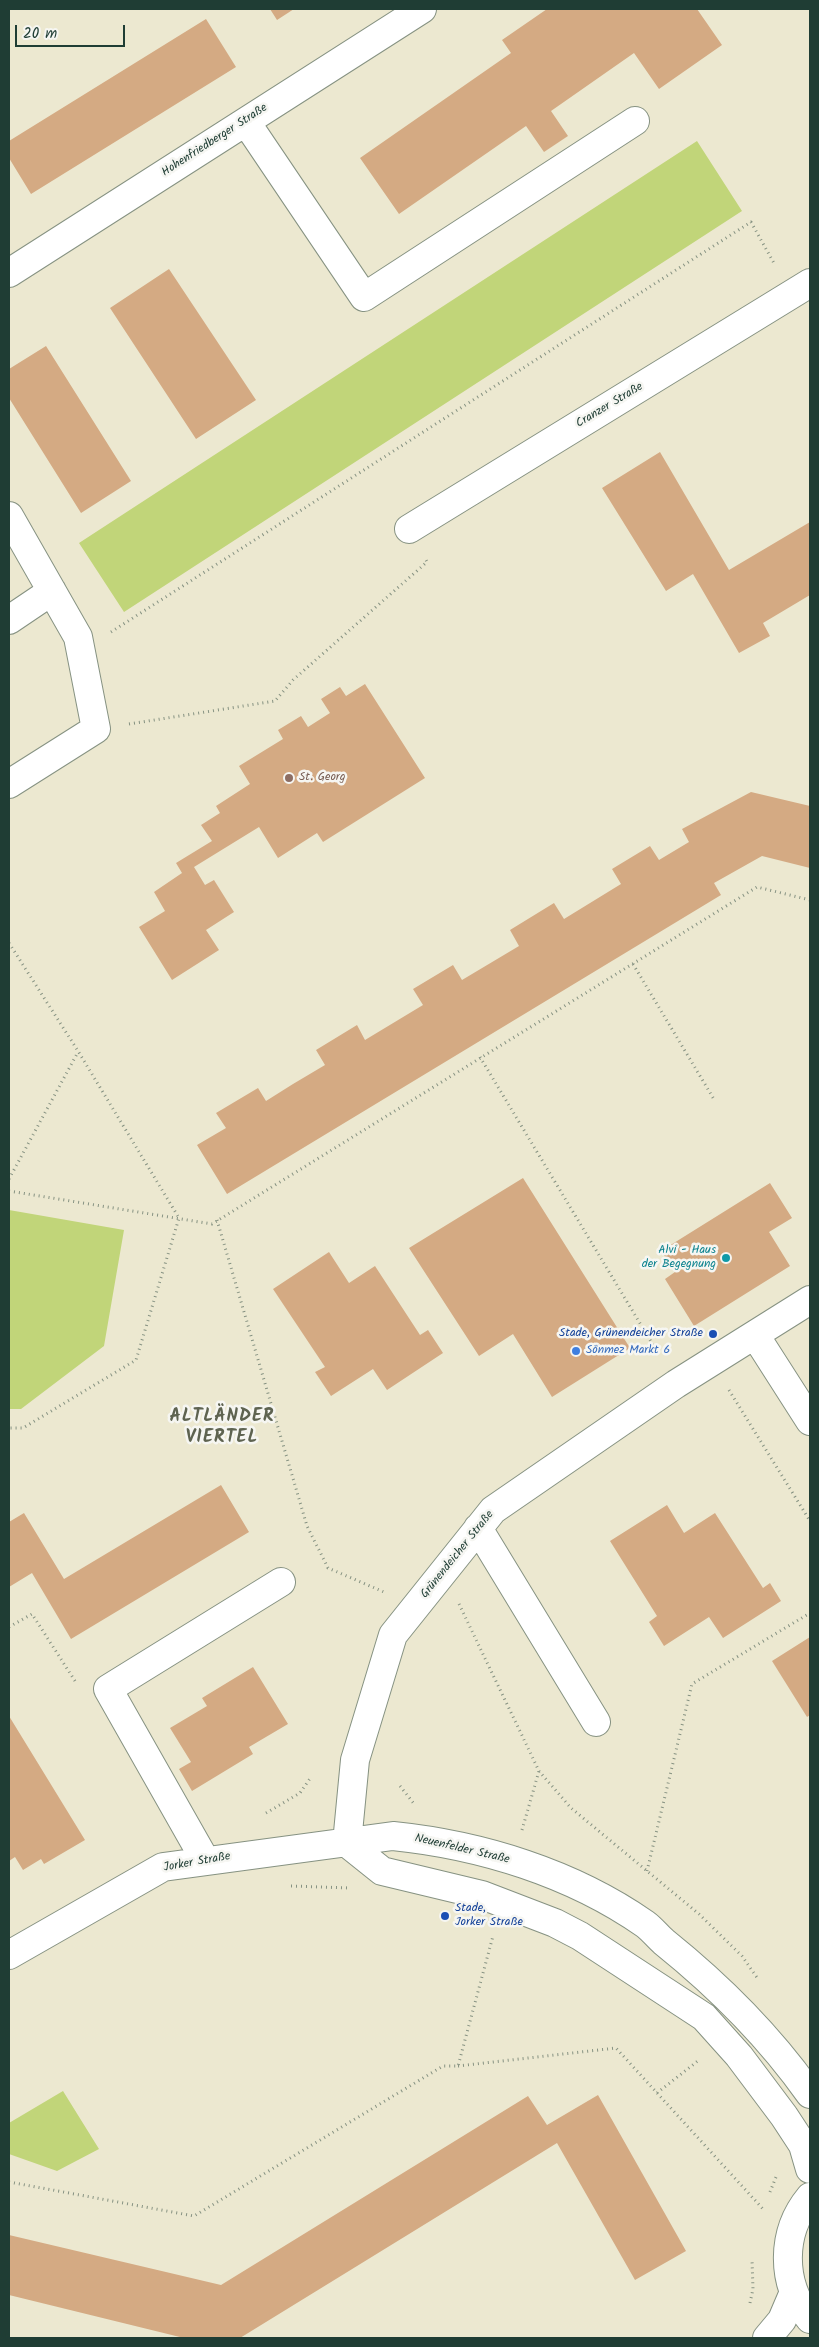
<!DOCTYPE html>
<meta charset="utf-8">
<style>
body{margin:0}
#map{position:relative;width:819px;height:2347px;overflow:hidden;background:#ece8d0;font-family:Kalam,sans-serif}
canvas{display:block}
.frame{position:absolute;inset:0;border:10px solid #1f3d34;pointer-events:none}
.scale{position:absolute;left:15px;top:25px;width:110px;height:22px;box-sizing:border-box;border:2px solid #1f3d34;border-top:0;padding-left:6px;font-size:15px;line-height:18px;white-space:nowrap;color:#1f3d34;-webkit-text-stroke:4px #f6f6f2;paint-order:stroke}
</style>
<div id="map">
<canvas width="819" height="2347"></canvas>
<div class="frame"></div>
<div class="scale">20 m</div>
</div>
<script>
const context = document.querySelector('canvas').getContext('2d');
context.lineJoin = 'round';
function fillPath(path, color) {
  context.fillStyle = color;
  context.fill(path, 'evenodd');
}
function trace(path, color, width, dash) {
  context.strokeStyle = color;
  context.lineWidth = width;
  context.lineCap = dash ? 'butt' : 'round';
  context.setLineDash(dash || []);
  context.stroke(path);
}
function label(font, color, halo, rows, align = 'center') {
  context.font = font + ' Kalam,sans-serif';
  context.lineWidth = 5;
  context.setLineDash([]);
  context.textBaseline = 'middle';
  context.strokeStyle = halo;
  context.fillStyle = color;
  for (const [text, x, y, turn = 0] of rows) {
    context.save();
    context.translate(x, y);
    context.rotate((+turn || 0) * Math.PI / 180);
    context.textAlign = isNaN(turn) ? turn : align;
    if (halo) context.strokeText(text, 0, 0);
    context.fillText(text, 0, 0);
    context.restore();
  }
}
const green = new Path2D(`
 M 697,141 L 742,211 L 124,612 L 79,543 Z
 M 9,1210 L 124,1230 L 104,1346 L 21,1409 L 9,1409 Z
 M 63,2091 L 99,2149 L 57,2171 L 9,2154 L 9,2123 Z`);
const building = new Path2D(`
 M 270,9 L 294,9 L 277,20 Z
 M 547,9 L 697,9 L 722,45 L 659,89 L 634,53 L 551,111 L 568,136 L 544,152 L 526,126 L 399,214 L 360,158 L 511,53 L 502,40 Z
 M 206,19 L 236,67 L 31,194 L 9,158 L 9,141 Z
 M 169,269 L 256,400 L 196,439 L 110,308 Z
 M 46,346 L 131,481 L 81,513 L 9,398 L 9,369 Z
 M 660,452 L 729,570 L 810,522 L 810,595 L 763,623 L 770,636 L 739,653 L 693,574 L 666,591 L 602,488 Z
 M 365,684 L 425,778 L 323,842 L 317,833 L 278,858 L 259,827 L 194,867 L 205,885 L 214,880 L 234,912 L 206,930 L 219,950 L 172,980 L 139,927 L 165,911 L 154,892 L 182,873 L 176,863 L 212,841 L 201,825 L 220,813 L 216,806 L 250,784 L 239,766 L 283,739 L 278,730 L 301,716 L 308,727 L 330,713 L 321,699 L 340,687 L 346,696 Z
 M 751,792 L 810,806 L 810,868 L 762,856 L 714,883 L 721,895 L 227,1194 L 197,1145 L 226,1128 L 216,1113 L 258,1088 L 266,1101 L 293,1084 L 325,1065 L 316,1050 L 357,1025 L 365,1040 L 423,1005 L 413,989 L 453,965 L 462,980 L 519,946 L 510,930 L 554,903 L 564,919 L 621,884 L 612,869 L 650,846 L 659,860 L 689,842 L 682,829 Z
 M 523,1178 L 630,1348 L 552,1397 L 513,1334 L 479,1356 L 409,1248 Z
 M 770,1183 L 792,1218 L 769,1232 L 790,1266 L 694,1326 L 665,1279 L 675,1272 L 661,1251 Z
 M 329,1252 L 349,1283 L 375,1266 L 420,1335 L 428,1330 L 443,1353 L 387,1390 L 373,1369 L 331,1396 L 315,1372 L 325,1367 L 273,1289 Z
 M 221,1485 L 249,1532 L 71,1639 L 32,1573 L 9,1587 L 9,1522 L 24,1513 L 64,1579 Z
 M 667,1505 L 684,1533 L 715,1513 L 763,1588 L 770,1583 L 781,1601 L 723,1638 L 709,1617 L 664,1646 L 649,1622 L 657,1616 L 610,1541 Z
 M 810,1637 L 810,1715 L 807,1717 L 772,1661 Z
 M 253,1667 L 288,1724 L 249,1747 L 253,1754 L 192,1791 L 179,1769 L 191,1762 L 170,1728 L 207,1706 L 202,1698 Z
 M 9,1716 L 85,1840 L 44,1864 L 41,1859 L 23,1870 L 15,1857 L 9,1861 Z
 M 598,2095 L 686,2251 L 635,2280 L 557,2143 L 240,2338 L 184,2338 L 9,2295 L 9,2235 L 221,2285 L 528,2096 L 547,2125 Z`);
const path = new Path2D(`
 M 111,632 L 751,222 L 775,265
 M 129,724 L 275,701 L 293,680 L 427,562 L 425,558
 M 9,943 L 78,1051 L 179,1218 L 136,1360 L 23,1428 L 9,1428
 M 633,964 L 715,1101
 M 480,1057 L 659,1355
 M 9,1179 L 78,1052
 M 9,1191 L 212,1224 L 757,887 L 810,900
 M 217,1220 L 307,1526 L 328,1568 L 384,1592
 M 729,1390 L 810,1521
 M 459,1604 L 539,1771 L 571,1808 L 699,1914 L 742,1956 L 758,1979
 M 9,1627 L 32,1614 L 75,1681
 M 400,1786 L 415,1805
 M 266,1813 L 300,1793 L 311,1777
 M 522,1830 L 539,1771
 M 647,1871 L 692,1684 L 810,1613
 M 291,1886 L 350,1888
 M 458,2066 L 616,2048 L 763,2209
 M 657,2093 L 699,2060
 M 9,2182 L 194,2216 L 443,2066 L 458,2066 L 493,1936
 M 770,2192 L 776,2177
 M 750,2303 L 753,2289 L 752,2260`);
const minor = new Path2D(`
 M 246,122 L 364,297 L 635,121
 M 9,273 L 422,9
 M 9,516 L 78,637 L 96,729 L 9,784
 M 409,529 L 810,283
 M 9,620 L 52,591
 M 755,1335 L 810,1421
 M 478,1528 L 596,1722
 M 347,1843 L 355,1760 L 393,1635 L 493,1510 L 676,1384 L 810,1300
 M 347,1843 L 382,1871 L 482,1895 L 555,1923 L 580,1936 L 704,2017 L 739,2056 L 784,2116 L 803,2145 L 810,2169
 M 205,1860 L 108,1689 L 281,1582
 M 9,1955 L 163,1867 L 393,1836 C 481,1845 572,1873 645,1924 C 652,1929 657,1936 664,1942 C 720,1987 769,2036 810,2094`);
const major = new Path2D(`
 M 810,2197 C 781,2232 780,2283 810,2319
 M 767,2338 L 782,2320 L 794,2292`);
const markers = [
 [289,778,5,"#8d6e63"],
 [726,1258,5,"#0f9aa8"],
 [713,1334,5,"#1a4fb4"],
 [576,1351,5,"#3f7fe0"],
 [445,1916,5,"#1a4fb4"]
];
const streetNames = [
 ["Hohenfriedberger Straße",215,141,-33],
 ["Cranzer Straße",610,406,-31],
 ["Grünendeicher Straße",458,1555,-51],
 ["Neuenfelder Straße",462,1850,13],
 ["Jorker Straße",197,1863,-10]
];
const educationNames = [
 ["St. Georg",299,778]
];
const cultureNames = [
 ["Alvi - Haus",716,1251],
 ["der Begegnung",716,1265]
];
const transitNames = [
 ["Stade, Grünendeicher Straße",703,1334],
 ["Stade,",455,1909,"left"],
 ["Jorker Straße",455,1923,"left"]
];
const shopNames = [
 ["Sönmez Markt 6",586,1351]
];
const districtNames = [
 ["ALTLÄNDER",222,1418],
 ["VIERTEL",222,1439]
];
fillPath(green, '#c1d579');
fillPath(building, '#d4aa83');
trace(minor, '#869282', 30);
trace(major, '#869282', 30);
trace(path, '#869282', 3, [1, 4]);
trace(minor, '#fff', 28);
trace(major, '#fff', 28);
for (const [x, y, r, color] of markers) {
  const dot = new Path2D();
  dot.arc(x, y, r, 0, 2 * Math.PI);
  context.fillStyle = color;
  context.fill(dot);
  trace(dot, '#f6f6f2', 2);
}
label('12px', '#1f3d34', '#f6f6f2', streetNames);
label('12px', '#785e54', '#f6f6f2', educationNames, 'left');
label('12px', '#0d838f', '#f6f6f2', cultureNames, 'right');
label('12px', '#164399', '#f6f6f2', transitNames, 'right');
label('12px', '#366cbe', '#f6f6f2', shopNames, 'left');
context.letterSpacing = '1px';
label('bold 18px', '#5e6350', '#f6f6f2', districtNames);
context.letterSpacing = '0px';
</script>
